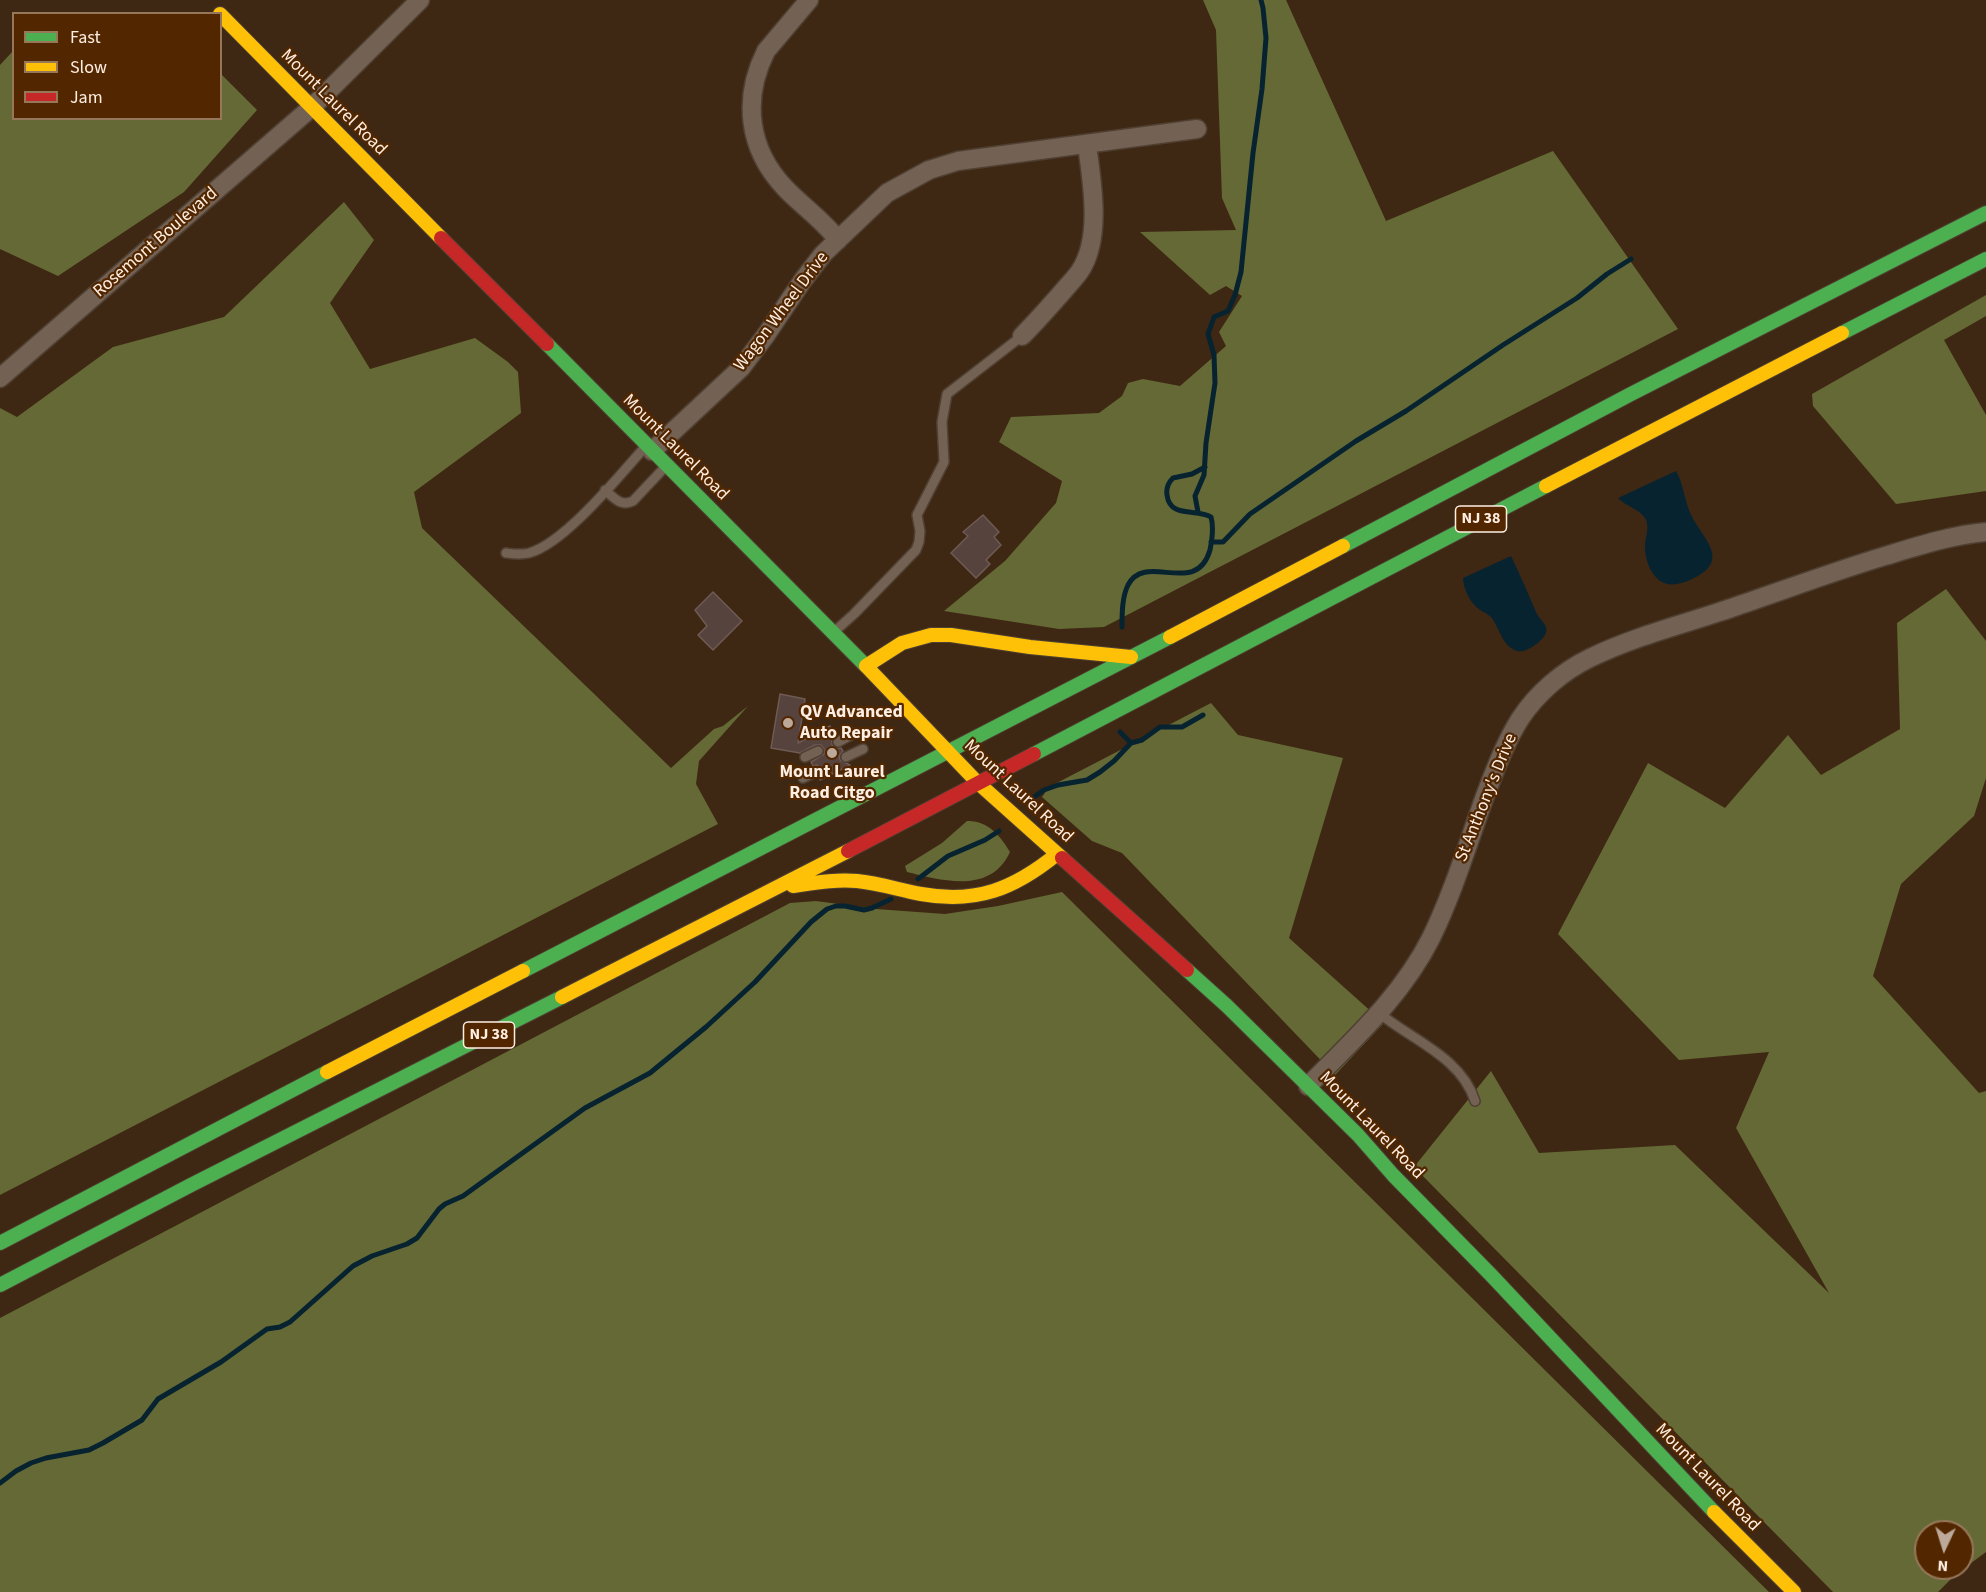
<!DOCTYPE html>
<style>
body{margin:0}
#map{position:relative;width:1986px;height:1592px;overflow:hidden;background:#3f2813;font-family:"Source Sans 3",sans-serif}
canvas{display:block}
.legend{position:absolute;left:12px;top:12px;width:210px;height:108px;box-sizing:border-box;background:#522700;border:2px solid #97775a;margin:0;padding:8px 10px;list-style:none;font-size:18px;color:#ffeee2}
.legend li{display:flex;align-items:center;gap:12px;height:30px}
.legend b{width:30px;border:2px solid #97775a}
.north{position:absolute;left:1914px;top:1520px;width:60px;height:60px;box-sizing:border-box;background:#522700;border:2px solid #97775a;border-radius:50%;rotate:184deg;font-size:16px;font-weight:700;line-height:24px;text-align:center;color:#ffeee2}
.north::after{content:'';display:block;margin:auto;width:21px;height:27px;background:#bca99a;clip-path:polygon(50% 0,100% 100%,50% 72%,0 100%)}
</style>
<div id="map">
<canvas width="1986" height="1592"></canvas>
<ul class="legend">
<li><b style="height:8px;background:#4caf50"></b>Fast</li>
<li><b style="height:8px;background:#ffc107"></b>Slow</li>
<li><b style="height:8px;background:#c62828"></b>Jam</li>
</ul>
<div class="north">N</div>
</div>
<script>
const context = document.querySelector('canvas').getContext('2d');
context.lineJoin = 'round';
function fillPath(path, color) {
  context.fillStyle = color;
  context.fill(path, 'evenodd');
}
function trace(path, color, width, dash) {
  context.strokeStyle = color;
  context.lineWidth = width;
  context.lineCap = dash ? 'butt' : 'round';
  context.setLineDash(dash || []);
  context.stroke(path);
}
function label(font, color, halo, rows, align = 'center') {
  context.font = font + ' "Source Sans 3",sans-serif';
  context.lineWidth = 4.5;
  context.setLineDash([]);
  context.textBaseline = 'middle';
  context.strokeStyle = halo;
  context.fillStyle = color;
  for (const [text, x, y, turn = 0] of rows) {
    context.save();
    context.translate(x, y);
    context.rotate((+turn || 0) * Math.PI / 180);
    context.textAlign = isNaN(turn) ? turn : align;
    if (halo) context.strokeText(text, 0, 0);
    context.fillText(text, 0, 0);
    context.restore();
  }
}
const forest = new Path2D(`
 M 1203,0 L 1286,0 L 1386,221 L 1553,151 L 1678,329 L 1104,627 L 1059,629 L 944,611 L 1005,561 L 1056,503 L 1062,481 L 999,442 L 1011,417 L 1099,413 L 1122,396 L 1128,383 L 1143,379 L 1180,386 L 1226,346 L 1219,332 L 1242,296 L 1226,286 L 1210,295 L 1140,232 L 1236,230 L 1222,198 L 1216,30 Z
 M 13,51 L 14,118 L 220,118 L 221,74 L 257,110 L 184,192 L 58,276 L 0,249 L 0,65 Z
 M 344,202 L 374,240 L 330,303 L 370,369 L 475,338 L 508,362 L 518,372 L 521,413 L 414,492 L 422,528 L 671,768 L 714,729 L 723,726 L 748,706 L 699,761 L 696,784 L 718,824 L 0,1195 L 0,408 L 17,417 L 113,347 L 224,317 Z
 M 1986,295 L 1986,316 L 1944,340 L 1986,415 L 1986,491 L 1896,504 L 1813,406 L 1812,394 Z
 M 1946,589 L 1986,641 L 1986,778 L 1974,816 L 1901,884 L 1873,976 L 1979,1093 L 1986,1091 L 1986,1552 L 1955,1575 L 1938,1592 L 1833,1592 L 1414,1167 L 1491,1071 L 1539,1153 L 1675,1145 L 1829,1293 L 1736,1128 L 1769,1052 L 1679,1060 L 1558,934 L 1648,763 L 1725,808 L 1788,735 L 1821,775 L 1900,729 L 1897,623 ZM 1926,1532 L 1962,1532 L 1962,1568 L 1926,1568 Z
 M 1211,703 L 1238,735 L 1343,758 L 1289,938 L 1384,1023 L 1335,1075 L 1122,853 L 1092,841 L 1042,797 L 1049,787 Z
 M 967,821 C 987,820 1001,836 1010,852 C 991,894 943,881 907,872 L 905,866 L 942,843 Z
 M 1062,892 L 1769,1592 L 0,1592 L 0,1318 L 790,903 L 816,901 L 876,909 L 945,914 L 998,906 Z`);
const water = new Path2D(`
 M 1676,471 C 1683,483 1684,497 1689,510 C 1699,537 1736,560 1690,580 C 1681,584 1669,587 1660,581 C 1649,573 1644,556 1645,543 C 1646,536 1649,528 1646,520 C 1642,510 1625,506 1618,498 Z
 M 1511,556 C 1520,575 1528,593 1536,612 C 1538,617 1544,622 1546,627 C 1548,634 1542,639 1538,643 C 1532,647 1524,653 1517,651 C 1503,647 1499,628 1492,618 C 1488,614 1485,613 1480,610 C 1471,604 1463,589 1463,578 Z`);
const stream = new Path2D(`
 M 1198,512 L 1195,496 L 1204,475 L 1206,443 L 1215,383 L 1214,355 L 1208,334 L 1214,317 L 1228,311 L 1235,295 L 1241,272 L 1253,153 L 1262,89 L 1266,38 L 1263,8 L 1261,0
 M 1211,542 L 1223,542 L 1250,514 L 1356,441 L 1406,411 L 1503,345 L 1577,298 L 1607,274 L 1631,259
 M 1122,627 C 1122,614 1122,597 1128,585 C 1146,551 1196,598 1210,550 C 1212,540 1214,527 1211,517 C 1197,508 1170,519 1167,495 C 1166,488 1168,483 1173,478 L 1192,474 L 1205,467
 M 1120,732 L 1131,743
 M 1034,797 L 1044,790 L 1058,785 L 1087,780 L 1100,772 L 1114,761 L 1131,743 L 1142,740 L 1160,727 L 1182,727 L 1203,715
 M 918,879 L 948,856 L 985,840 L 999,831
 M 0,1483 L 16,1471 L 31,1463 L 46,1458 L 89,1450 L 103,1443 L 142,1420 L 158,1399 L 221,1362 L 267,1329 L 280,1327 L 290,1322 L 353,1266 L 372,1256 L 407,1244 L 417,1238 L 439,1209 L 445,1204 L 463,1196 L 585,1108 L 650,1073 L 706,1027 L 755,982 L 811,922 L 827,909 L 836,906 L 845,906 L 864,910 L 872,908 L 891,899`);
const building = new Path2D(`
 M 983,515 L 999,532 L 994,537 L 1001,545 L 986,560 L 990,564 L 976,578 L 951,553 L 968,536 L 963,532 Z
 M 713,592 L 742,621 L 713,650 L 698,635 L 707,626 L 695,610 Z
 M 780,694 L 805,699 L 798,743 L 830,726 L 835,736 L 832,739 L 832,745 L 835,748 L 841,748 L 843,751 L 839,756 L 840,760 L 850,765 L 820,780 L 819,778 L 823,773 L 822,769 L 817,765 L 813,766 L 811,762 L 824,754 L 824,749 L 821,745 L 815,745 L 800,753 L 771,748 Z`);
const lane = new Path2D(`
 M 605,490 C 614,498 621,507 633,501 L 666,466
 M 506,553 C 514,554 521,555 529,553 C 565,543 619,476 645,447
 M 835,631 L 854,614 L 916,550 L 919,542 L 920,531 L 917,515 L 944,462 L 942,422 L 947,394 L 1022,336
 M 838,742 L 855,733
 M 805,757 L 818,751
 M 846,757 L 863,749
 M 803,778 L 816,772
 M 1379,1013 C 1412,1040 1461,1057 1475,1101`);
const street = new Path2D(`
 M 809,0 L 766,51 C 742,99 748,149 785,188 C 802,206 823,220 838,240
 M 1022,336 C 1037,321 1051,305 1065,289 C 1070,283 1076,277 1080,271 C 1102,238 1092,182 1087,145
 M 0,378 L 312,107 L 420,0
 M 652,451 L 741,368 L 766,335 L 803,280 L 823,254 L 887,193 L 929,170 L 958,161 L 1197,129
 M 1308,1086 C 1353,1040 1402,996 1431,938 C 1453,893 1468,843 1485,796 C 1495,770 1505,743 1520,719 C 1537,693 1563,671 1590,658 C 1637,635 1689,623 1737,606 C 1787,589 1835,571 1885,556 C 1918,546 1952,535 1986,532`);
const fast = new Path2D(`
 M 1842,333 L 1986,259
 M 547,344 L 866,666
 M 1343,546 L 1631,394 L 1986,213
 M 1034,754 L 1546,486
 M 1187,970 L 1227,1006 L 1358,1135 L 1393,1175 L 1492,1276 L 1714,1512
 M 523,971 L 1170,637
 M 0,1243 L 327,1072
 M 0,1285 L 191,1185 L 562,997`);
const slow = new Path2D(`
 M 220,14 L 441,238
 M 1546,486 L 1842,333
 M 1170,637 L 1343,546
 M 866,666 L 977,782 L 1062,858
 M 866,666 L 902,643 L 931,635 L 951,635 L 1030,647 L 1131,657
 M 793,886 C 814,883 836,879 857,881 C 879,883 899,890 921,894 C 976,904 1014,889 1057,854
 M 562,997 L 848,851
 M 327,1072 L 523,971
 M 1714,1512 L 1794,1592`);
const jam = new Path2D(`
 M 441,238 L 547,344
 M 848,851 L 1034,754
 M 1062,858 L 1187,970`);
const markers = [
 [788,723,6,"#bca99a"],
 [832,753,6,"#bca99a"]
];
const shields = [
 [1481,519,51],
 [489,1035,51]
];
const shieldNames = [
 ["NJ 38",1481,519],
 ["NJ 38",489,1035]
];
const streetNames = [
 ["Mount Laurel Road",333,103,45],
 ["Rosemont Boulevard",156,243,-41],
 ["Wagon Wheel Drive",782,312,-53],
 ["Mount Laurel Road",675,448,45],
 ["Mount Laurel Road",1018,792,43],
 ["St Anthony's Drive",1487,798,-68],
 ["Mount Laurel Road",1371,1126,46],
 ["Mount Laurel Road",1707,1478,46]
];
const poiNames = [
 ["QV Advanced",800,713],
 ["Auto Repair",800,734],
 ["Mount Laurel",832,773,"center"],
 ["Road Citgo",832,794,"center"]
];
fillPath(forest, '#646935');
fillPath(water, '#072330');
trace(stream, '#072330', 5);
fillPath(building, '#57433e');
trace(building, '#6f5a54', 1.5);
trace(lane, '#4f4032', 12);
trace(street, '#4f4032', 21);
trace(fast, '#4f4032', 16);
trace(slow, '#4f4032', 16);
trace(jam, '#4f4032', 16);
trace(lane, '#736154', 9);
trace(street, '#736154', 18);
trace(fast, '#4caf50', 14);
trace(slow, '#ffc107', 14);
trace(jam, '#c62828', 14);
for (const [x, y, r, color] of markers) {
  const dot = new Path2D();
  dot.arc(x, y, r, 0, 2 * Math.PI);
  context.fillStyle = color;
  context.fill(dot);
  trace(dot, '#522700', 2);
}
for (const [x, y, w] of shields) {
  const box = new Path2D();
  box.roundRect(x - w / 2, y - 13, w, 26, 4.5);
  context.fillStyle = '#522700';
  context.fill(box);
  trace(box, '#ffeee2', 1.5);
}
label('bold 16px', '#ffeee2', null, shieldNames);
label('18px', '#ffeee2', '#522700', streetNames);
label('bold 18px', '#ffeee2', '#522700', poiNames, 'left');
</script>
